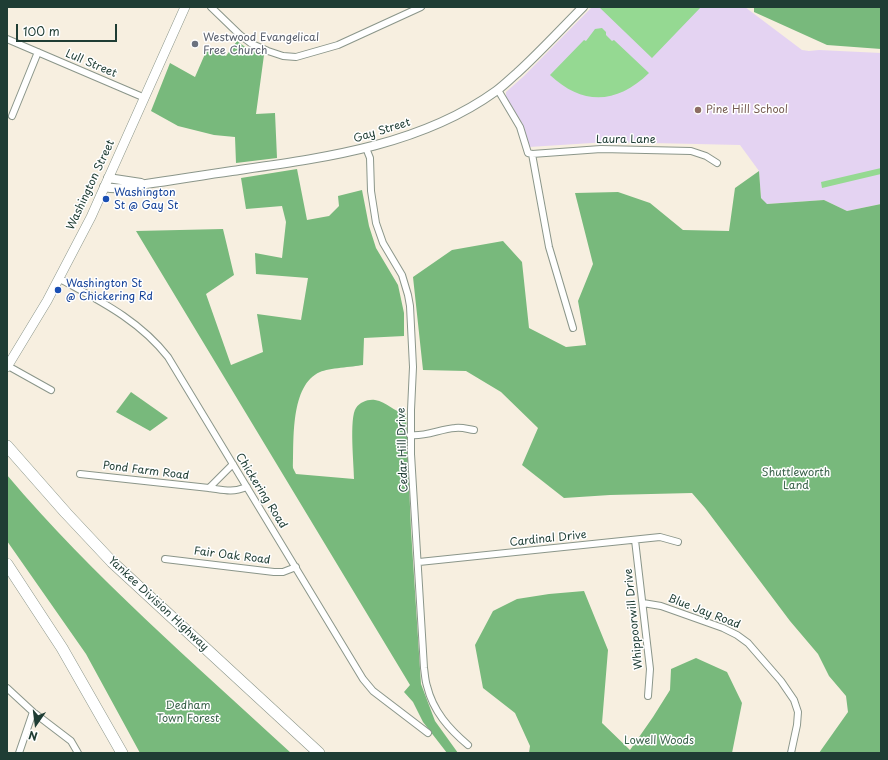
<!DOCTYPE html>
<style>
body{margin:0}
#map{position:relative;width:888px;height:760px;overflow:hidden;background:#f7efe0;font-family:"Playpen Sans",sans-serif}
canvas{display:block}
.frame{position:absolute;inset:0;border:8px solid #1f3d34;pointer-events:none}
.north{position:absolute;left:16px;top:704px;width:40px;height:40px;-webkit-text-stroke:3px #fff;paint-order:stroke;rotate:194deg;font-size:11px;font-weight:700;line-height:16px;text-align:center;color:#1f3d34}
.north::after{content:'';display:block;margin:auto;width:14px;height:18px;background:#1f3d34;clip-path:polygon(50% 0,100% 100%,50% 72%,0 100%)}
.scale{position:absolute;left:16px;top:24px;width:101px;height:18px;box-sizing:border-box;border:2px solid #1f3d34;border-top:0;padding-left:5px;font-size:12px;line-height:14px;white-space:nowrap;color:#1f3d34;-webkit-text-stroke:3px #fff;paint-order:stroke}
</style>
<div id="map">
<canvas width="888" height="760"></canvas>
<div class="frame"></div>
<div class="north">N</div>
<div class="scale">100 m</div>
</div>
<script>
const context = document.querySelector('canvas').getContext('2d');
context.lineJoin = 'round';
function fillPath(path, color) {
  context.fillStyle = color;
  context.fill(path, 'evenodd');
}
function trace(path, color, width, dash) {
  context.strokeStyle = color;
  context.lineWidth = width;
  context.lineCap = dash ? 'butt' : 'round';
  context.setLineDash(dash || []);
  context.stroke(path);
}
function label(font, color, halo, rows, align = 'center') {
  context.font = font + ' "Playpen Sans",sans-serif';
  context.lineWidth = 3;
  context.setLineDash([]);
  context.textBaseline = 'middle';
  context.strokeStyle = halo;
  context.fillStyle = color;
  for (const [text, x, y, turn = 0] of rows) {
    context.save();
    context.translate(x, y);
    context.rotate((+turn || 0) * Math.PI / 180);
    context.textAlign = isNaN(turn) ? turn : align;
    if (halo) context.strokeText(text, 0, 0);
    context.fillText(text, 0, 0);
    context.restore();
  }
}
const built = new Path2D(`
 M 592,7 L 745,7 L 802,50 L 809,51 L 819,50 L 881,53 L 881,204 L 847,211 L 824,200 L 766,204 L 761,198 L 759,171 L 740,145 L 608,142 L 529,147 L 522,123 L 506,97 L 506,92 L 524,76 Z`);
const green = new Path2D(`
 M 599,7 L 701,7 L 652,58 Z
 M 602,28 L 606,32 L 606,35 L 612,41 L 614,40 L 649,73 C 617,104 583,106 550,75 L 584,40 L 586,41 L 595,29 Z
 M 881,168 L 881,174 L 822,188 L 821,182 Z`);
const forest = new Path2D(`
 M 754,7 L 881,7 L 881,49 L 827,45 L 754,12 Z
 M 237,41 L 248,49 L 264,55 L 256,114 L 275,113 L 277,158 L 236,163 L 235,137 L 214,135 L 178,126 L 151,111 L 170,63 L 195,77 L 208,47 L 226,56 Z
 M 297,169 L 307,220 L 329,216 L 339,206 L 338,196 L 362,190 L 369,226 L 376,248 L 398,285 L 404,313 L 404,336 L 364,338 L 363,365 C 352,367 329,368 320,372 C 290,385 294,441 293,468 L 296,474 L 354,479 C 354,465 349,418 356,408 C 360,402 368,399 375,400 C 387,402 394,412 406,414 L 411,530 L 421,684 L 435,721 L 458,753 L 447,753 L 423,722 L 413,702 L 404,692 L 410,685 L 136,231 L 223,229 L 234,275 L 206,294 L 231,365 L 263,352 L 257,314 L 301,320 L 308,278 L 256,274 L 255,253 L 282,258 L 286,222 L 282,206 L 246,209 L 241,178 Z
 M 759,171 L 761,198 L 767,204 L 824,200 L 847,211 L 881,204 L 881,753 L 819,753 L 848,712 L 846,696 L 829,676 L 818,654 L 790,621 L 705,508 L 692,493 L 610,495 L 564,498 L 522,465 L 538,428 L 501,392 L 466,371 L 423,370 L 413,277 L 452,250 L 503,241 L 522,262 L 529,328 L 566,347 L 586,345 L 578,301 L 593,264 L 575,193 L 618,192 L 650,203 L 683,230 L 729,231 L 735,188 Z
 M 131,392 L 168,418 L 150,431 L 116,412 Z
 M 7,475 C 93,577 194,663 291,753 L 140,753 L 86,654 L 7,541 Z
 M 584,591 L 608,650 L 602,723 L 630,750 L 653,717 L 670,690 L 671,669 L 696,658 L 727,672 L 742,703 L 732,753 L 529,753 L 530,746 L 515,713 L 483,688 L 475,645 L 493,611 L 517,599 L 549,594 Z`);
const minor = new Path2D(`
 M 211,7 L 240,35 L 252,44 L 268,51 L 283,56 L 296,57 L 338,45 L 421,7
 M 7,39 L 145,98
 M 498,90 L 520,127 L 528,153 L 532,154 L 601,149 L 691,151 L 706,156 L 717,163
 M 12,116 L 38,52
 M 366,148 L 370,158 L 371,191 L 376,223 L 383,243 L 402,275 L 408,295 L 410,306 L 413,367 L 411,410 L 411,454 L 424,668 C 425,674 425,680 427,686 C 433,711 449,729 468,745
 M 532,154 L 549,247 L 573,328
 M 60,279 C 100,301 139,320 168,357 L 363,679 L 373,691 L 428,733
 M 8,366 L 51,390
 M 410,435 C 425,437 440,429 455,428 C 462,427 467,429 474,430
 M 80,474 L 209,488 C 224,490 231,493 247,487
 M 209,488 L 233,464
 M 635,540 L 650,669 L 648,696
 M 165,559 L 274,572 L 283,572 L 296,567
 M 419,562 L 660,537 L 678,542
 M 643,603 L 661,606 L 723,628 L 737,635 L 748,643 L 781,681 L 794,700 L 798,712 L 797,725 L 791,753
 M 7,688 L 33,712 L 71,741 L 78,753
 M 19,753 L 33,712`);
const tertiary = new Path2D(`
 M 108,178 L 141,183
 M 104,187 C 119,190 131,187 146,184 C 175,180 203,175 232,171 C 323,158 420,146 496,91 C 503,86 510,79 517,73 C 540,52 561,29 583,7`);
const secondary = new Path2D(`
 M 7,367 L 47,301 L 91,217 L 185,7`);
const motorway = new Path2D(`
 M 7,446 L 66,513 L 112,562 L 319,753
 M 7,564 L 62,648 L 122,753`);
const markers = [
 [195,44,4,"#6b7280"],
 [698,110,4,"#8d6e63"],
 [106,199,4,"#1a4fb4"],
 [58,290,4,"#1a4fb4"]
];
const worshipNames = [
 ["Westwood Evangelical",203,38],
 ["Free Church",203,51]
];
const streetNames = [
 ["Lull Street",91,64,23],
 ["Gay Street",382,131,-17],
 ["Laura Lane",626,140],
 ["Washington Street",91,185,-65],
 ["Cedar Hill Drive",403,450,-92],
 ["Pond Farm Road",146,471,7],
 ["Chickering Road",261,491,58],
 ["Cardinal Drive",548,539,-6],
 ["Fair Oak Road",232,556,7],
 ["Yankee Division Highway",158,604,43],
 ["Blue Jay Road",704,612,21],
 ["Whippoorwill Drive",634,619,-96]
];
const educationNames = [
 ["Pine Hill School",706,110]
];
const transitNames = [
 ["Washington",114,193],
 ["St @ Gay St",114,206],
 ["Washington St",66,284],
 ["@ Chickering Rd",66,297]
];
const parkNames = [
 ["Shuttleworth",796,473],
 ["Land",796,486],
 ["Dedham",188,706],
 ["Town Forest",188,719],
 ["Lowell Woods",659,741]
];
fillPath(built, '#e4d3f2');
fillPath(green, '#95d992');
fillPath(forest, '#78b97c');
trace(minor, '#8b968a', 8);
trace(tertiary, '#8b968a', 10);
trace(secondary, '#8b968a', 10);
trace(motorway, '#8b968a', 12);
trace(minor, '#fff', 6);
trace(tertiary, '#fff', 8);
trace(secondary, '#fff', 9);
trace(motorway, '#fff', 11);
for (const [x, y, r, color] of markers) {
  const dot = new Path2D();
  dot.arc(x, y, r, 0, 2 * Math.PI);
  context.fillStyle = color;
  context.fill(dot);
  trace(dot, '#fff', 1.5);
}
label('11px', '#5b616d', '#fff', worshipNames, 'left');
label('11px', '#1f3d34', '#fff', streetNames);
label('11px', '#785e54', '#fff', educationNames, 'left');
label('11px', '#164399', '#fff', transitNames, 'left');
label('11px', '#3c644c', '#fff', parkNames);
</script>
